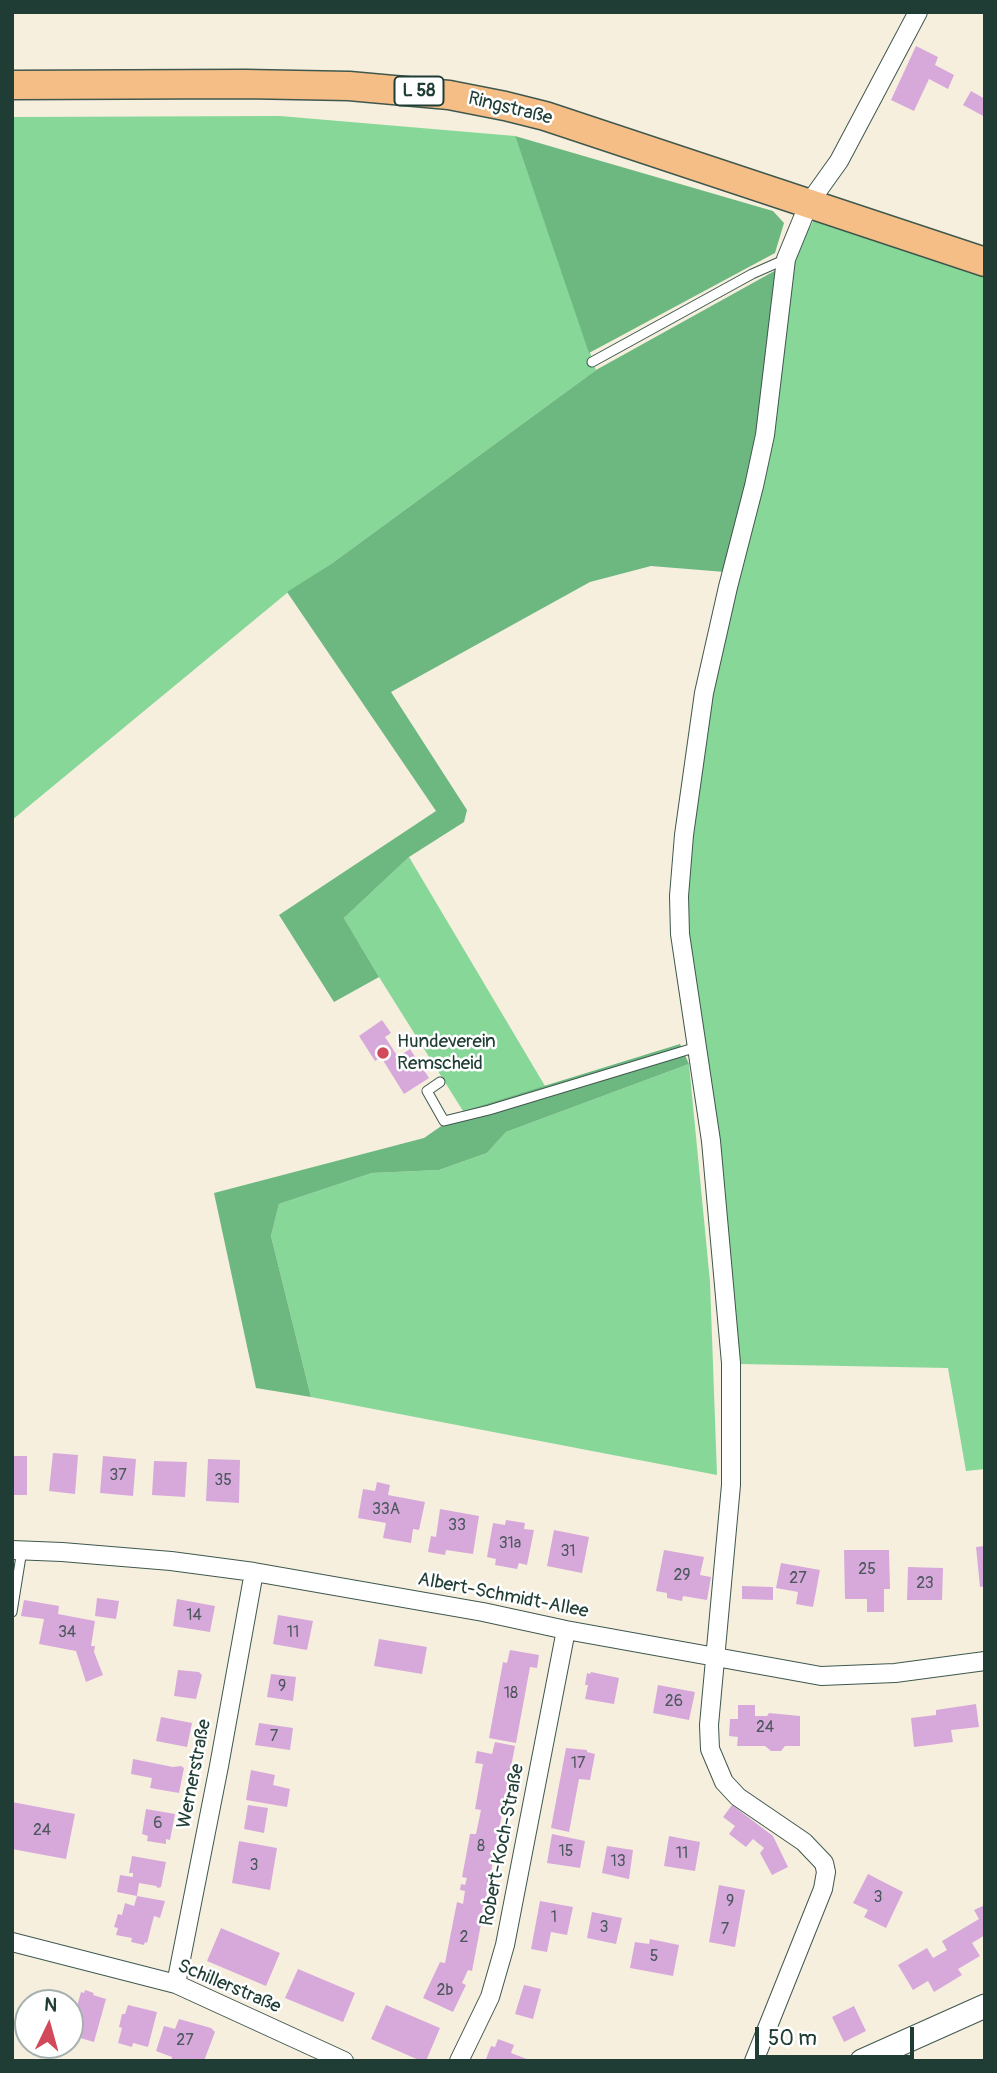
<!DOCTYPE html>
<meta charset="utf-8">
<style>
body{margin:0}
#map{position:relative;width:997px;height:2073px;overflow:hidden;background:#f6efde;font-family:Pangolin,sans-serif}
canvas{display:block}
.frame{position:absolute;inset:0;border:14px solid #1f3d34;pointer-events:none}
.north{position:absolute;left:14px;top:1989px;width:70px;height:70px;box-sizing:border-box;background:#fff;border:2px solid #a5b1ae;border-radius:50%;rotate:5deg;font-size:19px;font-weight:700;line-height:28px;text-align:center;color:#1f3d34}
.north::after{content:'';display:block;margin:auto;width:24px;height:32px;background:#d1495b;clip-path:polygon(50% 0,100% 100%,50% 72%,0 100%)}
.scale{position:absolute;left:755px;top:2027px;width:159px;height:32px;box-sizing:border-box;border:4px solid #1f3d34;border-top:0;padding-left:9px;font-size:21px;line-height:24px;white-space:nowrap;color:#1f3d34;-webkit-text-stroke:5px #fff;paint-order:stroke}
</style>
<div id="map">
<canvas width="997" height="2073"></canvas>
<div class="frame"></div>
<div class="north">N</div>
<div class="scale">50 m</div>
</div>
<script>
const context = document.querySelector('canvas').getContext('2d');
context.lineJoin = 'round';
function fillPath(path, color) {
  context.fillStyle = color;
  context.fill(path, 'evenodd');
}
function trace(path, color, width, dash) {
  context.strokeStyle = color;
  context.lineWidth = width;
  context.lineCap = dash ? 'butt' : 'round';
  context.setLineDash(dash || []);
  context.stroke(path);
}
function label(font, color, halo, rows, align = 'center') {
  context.font = font + ' Pangolin,sans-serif';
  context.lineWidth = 5;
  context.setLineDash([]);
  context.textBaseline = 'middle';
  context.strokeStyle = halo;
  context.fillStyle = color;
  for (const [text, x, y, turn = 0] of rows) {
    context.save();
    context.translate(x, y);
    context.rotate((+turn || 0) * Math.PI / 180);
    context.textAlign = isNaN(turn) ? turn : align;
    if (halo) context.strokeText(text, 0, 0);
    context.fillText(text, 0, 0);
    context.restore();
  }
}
const green = new Path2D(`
 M 280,116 L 515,136 L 596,370 L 331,564 L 287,593 L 12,820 L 12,117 Z
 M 815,218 L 985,274 L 985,1469 L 966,1471 L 948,1368 L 740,1364 L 704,1037 L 691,963 L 687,909 L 691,831 L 706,727 L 793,257 Z
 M 409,857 L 545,1086 L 463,1111 L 379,977 L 344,918 Z
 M 689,1064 L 710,1282 L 717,1475 L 311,1397 L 271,1236 L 279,1204 L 372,1173 L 439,1170 L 487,1153 L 506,1132 Z`);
const forest = new Path2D(`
 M 515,136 L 773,211 L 784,223 L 775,253 L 589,353 Z
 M 778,269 L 755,459 L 725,572 L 651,566 L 590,582 L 391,692 L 467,810 L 464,822 L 409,857 L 344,918 L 379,977 L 334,1002 L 279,915 L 436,811 L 287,592 L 331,564 L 596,370 Z
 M 680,1044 L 689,1064 L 506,1132 L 487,1153 L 439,1170 L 372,1173 L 279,1204 L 271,1236 L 311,1397 L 256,1388 L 214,1193 L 424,1138 L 463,1111 Z`);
const building = new Path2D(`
 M 916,46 L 938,57 L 935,65 L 954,75 L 948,89 L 929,79 L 914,111 L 891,100 Z
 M 971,91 L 985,99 L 985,117 L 963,105 Z
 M 382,1020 L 391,1033 L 385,1037 L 398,1057 L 410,1049 L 429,1078 L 404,1094 L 381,1057 L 375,1061 L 359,1036 Z
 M 53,1453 L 78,1455 L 75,1494 L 49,1491 Z
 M 12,1456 L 27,1456 L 27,1495 L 12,1495 Z
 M 103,1456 L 136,1459 L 133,1496 L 100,1493 Z
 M 208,1459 L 240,1460 L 239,1503 L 206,1501 Z
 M 154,1461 L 187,1462 L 185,1497 L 152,1495 Z
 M 377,1482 L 390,1485 L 388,1495 L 425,1502 L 419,1530 L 413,1529 L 411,1543 L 383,1538 L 386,1523 L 358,1518 L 363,1489 L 375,1491 Z
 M 440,1509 L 479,1516 L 473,1554 L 446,1550 L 445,1555 L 428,1552 L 431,1536 L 436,1537 Z
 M 506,1520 L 525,1523 L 524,1529 L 534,1530 L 527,1565 L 519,1563 L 517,1569 L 495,1565 L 496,1559 L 487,1557 L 493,1523 L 505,1525 Z
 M 554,1530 L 589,1537 L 582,1573 L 547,1566 Z
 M 985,1546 L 985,1586 L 980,1587 L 976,1547 Z
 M 664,1550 L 704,1557 L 700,1575 L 711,1577 L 707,1600 L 683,1596 L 682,1601 L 667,1598 L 667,1593 L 656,1591 Z
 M 844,1550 L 889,1550 L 890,1589 L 884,1589 L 884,1612 L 867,1612 L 867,1599 L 845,1599 Z
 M 781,1563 L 820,1570 L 813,1607 L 796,1604 L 798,1592 L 776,1588 Z
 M 908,1567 L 943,1568 L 942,1600 L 907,1600 Z
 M 742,1586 L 773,1587 L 773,1600 L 742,1599 Z
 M 97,1598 L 119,1601 L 116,1619 L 95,1616 Z
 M 177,1599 L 215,1606 L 210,1632 L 173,1626 Z
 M 24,1600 L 59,1606 L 58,1614 L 95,1621 L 91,1646 L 95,1646 L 94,1652 L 103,1675 L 86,1682 L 76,1651 L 39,1644 L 44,1619 L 21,1616 Z
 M 278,1615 L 313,1621 L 307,1650 L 273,1644 Z
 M 379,1639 L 427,1647 L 422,1674 L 374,1666 Z
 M 510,1650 L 539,1655 L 537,1668 L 530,1667 L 516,1743 L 489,1738 L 503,1662 L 507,1663 Z
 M 178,1670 L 199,1672 L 202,1675 L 196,1699 L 174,1696 Z
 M 591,1672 L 619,1678 L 614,1704 L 585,1699 L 588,1685 L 585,1685 L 587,1673 L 590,1674 Z
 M 271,1674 L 296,1677 L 293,1701 L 267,1697 Z
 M 658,1685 L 695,1692 L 689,1720 L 653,1713 Z
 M 976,1704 L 979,1727 L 951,1730 L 953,1742 L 914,1747 L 911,1718 L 936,1715 L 936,1710 Z
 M 738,1705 L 755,1705 L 755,1716 L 767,1716 L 769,1713 L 800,1716 L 800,1746 L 785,1746 L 781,1751 L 771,1751 L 765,1746 L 737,1746 L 738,1737 L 729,1736 L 730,1719 L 738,1719 Z
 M 161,1717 L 192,1723 L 187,1747 L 156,1741 Z
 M 259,1723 L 293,1728 L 290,1750 L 255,1745 Z
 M 495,1742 L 515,1746 L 472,1971 L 468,1970 L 462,1983 L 466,1985 L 453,2012 L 423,1998 L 440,1962 L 445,1963 L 457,1902 L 463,1904 L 465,1891 L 460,1890 L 461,1884 L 465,1885 L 467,1878 L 462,1877 L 466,1856 L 470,1834 L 476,1834 L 481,1810 L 475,1809 L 483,1764 L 475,1763 L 477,1751 L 492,1754 Z
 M 566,1748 L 587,1750 L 587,1752 L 595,1754 L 590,1780 L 579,1779 L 569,1832 L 551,1828 Z
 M 133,1759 L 173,1767 L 181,1766 L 184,1768 L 179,1793 L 150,1788 L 152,1778 L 131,1774 Z
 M 251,1770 L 275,1775 L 273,1785 L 290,1789 L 287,1807 L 246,1800 Z
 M 12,1802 L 75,1814 L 66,1859 L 12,1849 Z
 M 248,1805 L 268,1808 L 264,1833 L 244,1829 Z
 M 732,1805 L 773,1836 L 788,1867 L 772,1875 L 760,1853 L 764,1848 L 753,1839 L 746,1847 L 729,1834 L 735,1826 L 723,1817 Z
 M 146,1809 L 175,1814 L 170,1840 L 166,1839 L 166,1844 L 147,1841 L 148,1836 L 142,1834 Z
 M 552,1834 L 585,1841 L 580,1868 L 547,1863 Z
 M 669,1836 L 700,1842 L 695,1871 L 664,1866 Z
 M 239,1841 L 277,1848 L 270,1890 L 232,1883 Z
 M 607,1846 L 633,1850 L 629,1879 L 602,1873 Z
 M 132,1856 L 166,1862 L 161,1887 L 158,1888 L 156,1886 L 139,1883 L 137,1896 L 117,1892 L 120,1875 L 133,1877 L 133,1873 L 129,1873 Z
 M 868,1874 L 903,1892 L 886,1928 L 864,1917 L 868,1910 L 853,1903 Z
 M 719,1885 L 745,1890 L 735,1947 L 709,1942 Z
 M 137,1896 L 165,1901 L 160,1918 L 154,1916 L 147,1943 L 145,1942 L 144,1945 L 131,1942 L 132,1938 L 116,1935 L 118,1928 L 114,1927 L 118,1914 L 122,1915 L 125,1903 L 134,1906 Z
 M 540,1901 L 573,1907 L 567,1935 L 551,1932 L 547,1952 L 531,1949 Z
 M 985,1905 L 985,1935 L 972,1943 L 980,1956 L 958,1969 L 962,1975 L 934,1992 L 928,1981 L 913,1990 L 898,1965 L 927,1948 L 933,1958 L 947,1950 L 942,1941 L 979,1919 L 974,1910 Z
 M 592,1912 L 622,1918 L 616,1944 L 587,1938 Z
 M 221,1928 L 280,1953 L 266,1986 L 207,1961 Z
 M 650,1939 L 679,1945 L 673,1976 L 630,1968 L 635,1942 L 649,1944 Z
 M 298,1969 L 355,1993 L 343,2022 L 285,1998 Z
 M 524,1985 L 541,1989 L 533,2019 L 515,2014 Z
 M 85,1990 L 94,1993 L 93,1995 L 106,1999 L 94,2042 L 70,2035 L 71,2011 L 75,2013 L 81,1992 L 84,1993 Z
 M 128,2005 L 157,2012 L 148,2047 L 133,2043 L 132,2047 L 118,2043 L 122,2028 L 119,2027 L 122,2014 L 125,2014 Z
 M 386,2005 L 440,2028 L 426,2061 L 421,2061 L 371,2039 Z
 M 854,2006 L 866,2031 L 844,2042 L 832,2017 Z
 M 179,2019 L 211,2028 L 215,2032 L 204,2061 L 171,2061 L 172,2057 L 156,2051 L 164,2026 L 175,2029 Z
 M 498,2039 L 514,2045 L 511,2053 L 532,2061 L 486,2059 L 491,2046 L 495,2047 Z`);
const service = new Path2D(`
 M 592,362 L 752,274 L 786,259
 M 440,1082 L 427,1091 L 444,1121 L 489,1110 L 697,1047
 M 12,1612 L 22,1550`);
const minor = new Path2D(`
 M 12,1550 L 62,1552 L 171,1561 L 254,1572 L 483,1612 L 566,1630 L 821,1676 L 895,1673 L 985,1661
 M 12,1942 L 176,1984 L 344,2061
 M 176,1984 L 219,1766 L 254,1572
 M 459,2061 L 490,1997 L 505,1945 L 566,1630
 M 754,2061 L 823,1889 L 826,1872 L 824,1863 L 804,1842 L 738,1797 L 724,1782 L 710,1749 L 709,1725 L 731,1485 L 731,1363 L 711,1141 L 680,934 L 679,896 L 684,835 L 704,693 L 728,587 L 754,486 L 765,435 L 786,259 L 809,203 L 839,161 L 918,12`);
const tertiary = new Path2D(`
 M 862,2061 L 985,2006`);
const primary = new Path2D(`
 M 12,85 L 245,84 L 349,86 L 449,95 L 505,106 L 545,116 L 985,262`);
const markers = [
 [383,1053,7,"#d1495b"]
];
const numberNames = [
 ["37",118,1476],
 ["35",223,1481],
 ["33A",386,1510],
 ["33",457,1526],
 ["31a",510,1544],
 ["31",568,1552],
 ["25",867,1570],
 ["29",682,1576],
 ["27",798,1579],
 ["23",925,1584],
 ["14",194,1616],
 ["34",67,1633],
 ["11",293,1633],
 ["9",282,1687],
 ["18",511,1694],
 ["26",674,1702],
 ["24",765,1728],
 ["7",274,1737],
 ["17",578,1764],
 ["6",158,1824],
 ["24",42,1831],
 ["8",481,1847],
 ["15",566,1852],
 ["11",682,1854],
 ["13",618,1862],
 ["3",254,1866],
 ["3",878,1898],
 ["9",730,1902],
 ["1",554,1918],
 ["3",604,1928],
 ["7",725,1930],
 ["2",464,1938],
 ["5",654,1957],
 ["2b",445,1991],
 ["27",185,2041]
];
const shields = [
 [419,91,49]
];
const shieldNames = [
 ["L 58",419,91]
];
const streetNames = [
 ["Ringstraße",510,109,14],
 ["Albert-Schmidt-Allee",503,1596,11],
 ["Wernerstraße",195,1774,-79],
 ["Robert-Koch-Straße",503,1845,-79],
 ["Schillerstraße",229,1987,23]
];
const poiNames = [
 ["Hundeverein",397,1042],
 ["Remscheid",397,1064]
];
fillPath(green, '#86d798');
fillPath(forest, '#6cb880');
fillPath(building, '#d7a9db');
trace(service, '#3f584e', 11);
trace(minor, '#3f584e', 20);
trace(tertiary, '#3f584e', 25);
trace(primary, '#3f584e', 31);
trace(service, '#fff', 9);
trace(minor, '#fff', 18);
trace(tertiary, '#fff', 23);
trace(primary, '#f6be87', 28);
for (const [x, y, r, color] of markers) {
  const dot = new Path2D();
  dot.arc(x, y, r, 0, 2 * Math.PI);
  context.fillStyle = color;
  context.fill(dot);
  trace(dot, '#fff', 2.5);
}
label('16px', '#4d585e', null, numberNames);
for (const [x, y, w] of shields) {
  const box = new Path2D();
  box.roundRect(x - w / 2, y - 14.5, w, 29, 5);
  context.fillStyle = '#fff';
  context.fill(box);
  trace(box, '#1f3d34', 2);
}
label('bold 18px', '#1f3d34', null, shieldNames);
label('19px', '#1f3d34', '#fff', streetNames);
label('19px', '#1f3d34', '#fff', poiNames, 'left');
</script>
